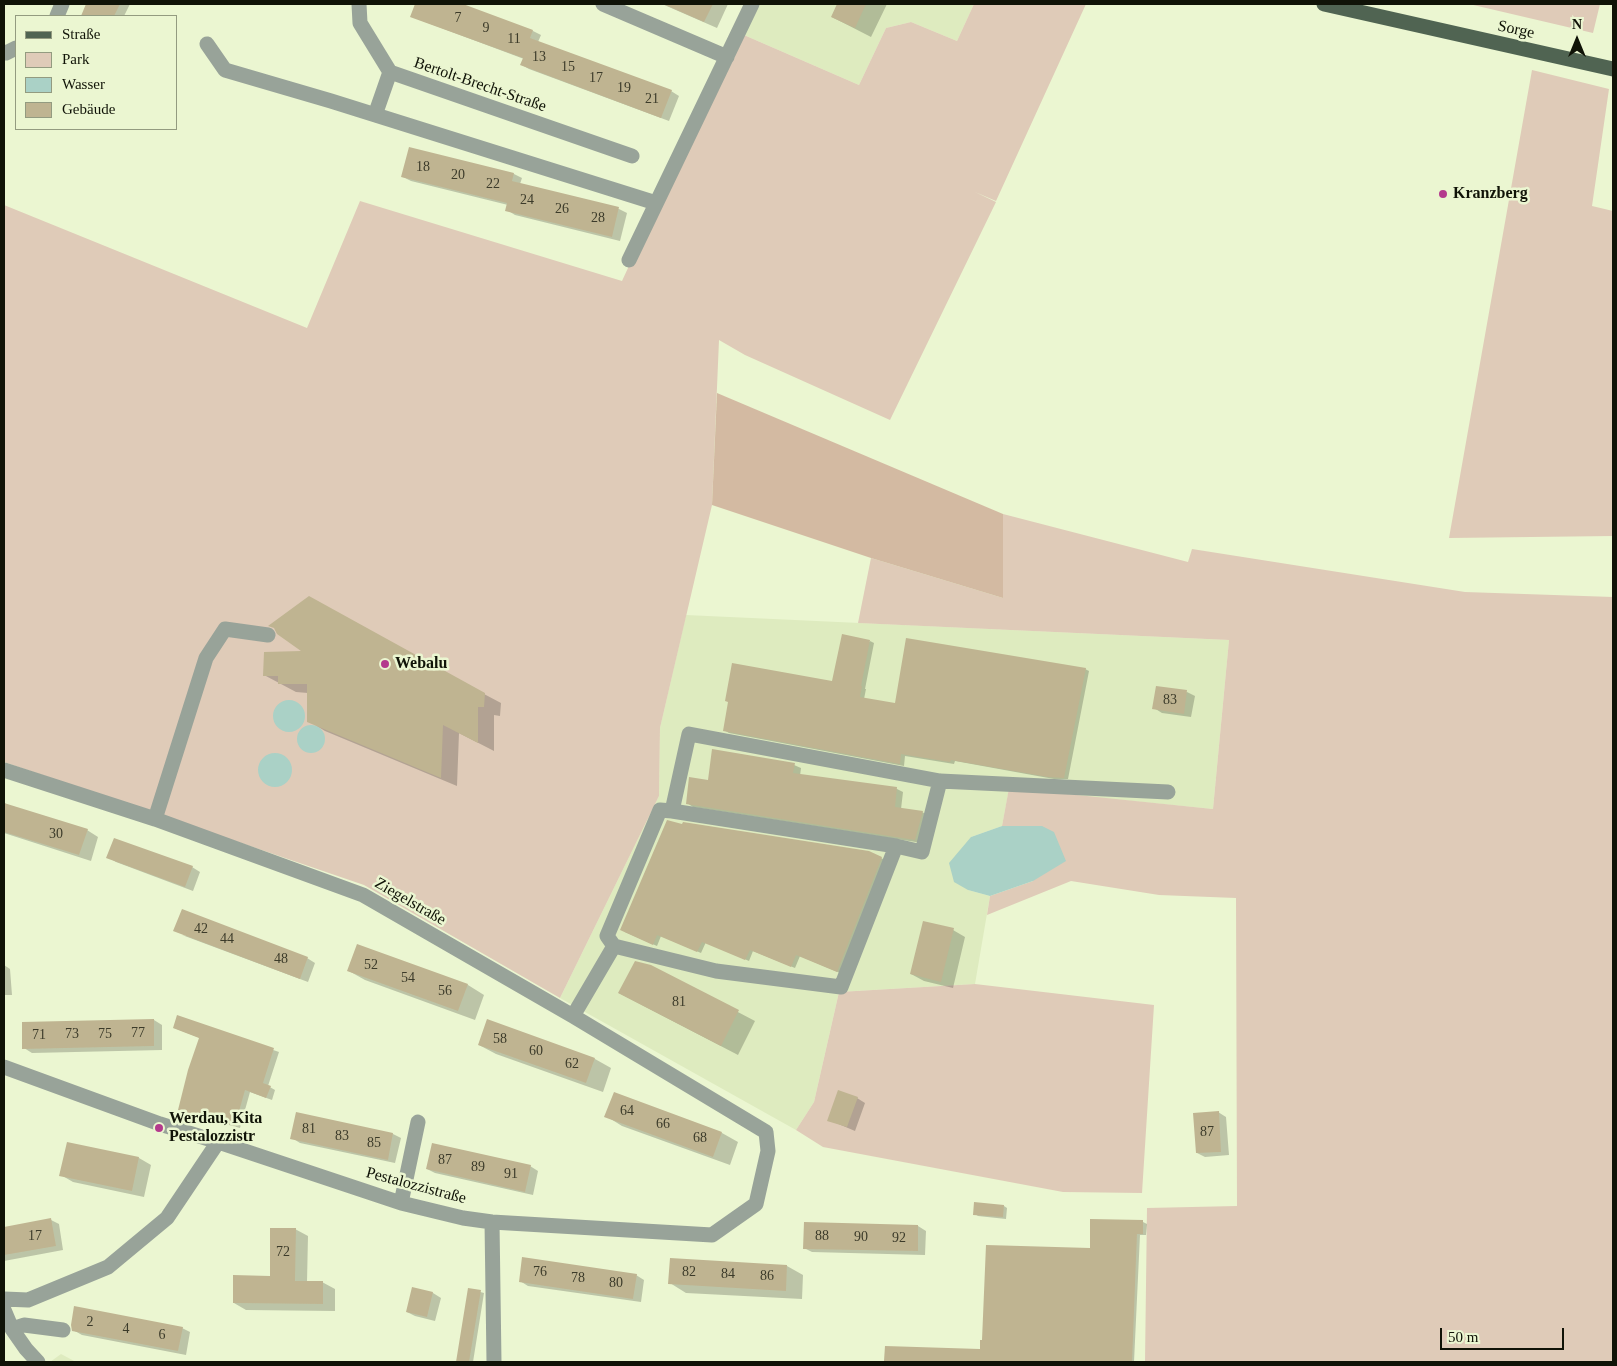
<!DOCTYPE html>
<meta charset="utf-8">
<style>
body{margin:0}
#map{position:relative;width:1617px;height:1366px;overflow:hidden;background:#ebf6d1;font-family:"Times New Roman",serif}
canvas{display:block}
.frame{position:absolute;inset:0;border:5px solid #101307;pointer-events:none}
.legend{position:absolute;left:15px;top:15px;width:162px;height:115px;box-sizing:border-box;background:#ebf6d1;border:1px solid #939b80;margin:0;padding:6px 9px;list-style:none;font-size:15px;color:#101307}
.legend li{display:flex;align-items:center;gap:10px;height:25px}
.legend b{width:25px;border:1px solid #939b80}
.north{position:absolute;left:1552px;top:15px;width:50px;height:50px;-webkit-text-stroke:4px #ebf6d1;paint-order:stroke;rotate:0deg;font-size:14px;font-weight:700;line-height:20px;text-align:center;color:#101307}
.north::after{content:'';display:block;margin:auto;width:18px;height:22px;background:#101307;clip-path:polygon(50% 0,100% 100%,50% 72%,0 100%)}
.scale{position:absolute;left:1440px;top:1328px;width:124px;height:22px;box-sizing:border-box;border:2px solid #101307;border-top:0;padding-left:6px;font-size:15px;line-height:18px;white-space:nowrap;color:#101307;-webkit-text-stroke:4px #ebf6d1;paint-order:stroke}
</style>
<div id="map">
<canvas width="1617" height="1366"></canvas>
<div class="frame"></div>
<ul class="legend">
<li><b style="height:6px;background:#506452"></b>Straße</li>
<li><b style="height:14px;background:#dfcbb8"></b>Park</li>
<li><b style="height:14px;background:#aad1c6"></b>Wasser</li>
<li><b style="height:14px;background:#bfb491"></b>Gebäude</li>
</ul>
<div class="north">N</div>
<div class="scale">50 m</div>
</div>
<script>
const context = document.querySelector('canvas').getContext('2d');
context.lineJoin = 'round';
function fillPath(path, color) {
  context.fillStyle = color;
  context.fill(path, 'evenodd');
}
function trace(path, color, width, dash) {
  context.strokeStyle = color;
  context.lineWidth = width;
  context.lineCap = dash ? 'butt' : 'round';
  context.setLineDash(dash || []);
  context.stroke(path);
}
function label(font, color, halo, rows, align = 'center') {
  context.font = font + ' "Times New Roman",serif';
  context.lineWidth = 5;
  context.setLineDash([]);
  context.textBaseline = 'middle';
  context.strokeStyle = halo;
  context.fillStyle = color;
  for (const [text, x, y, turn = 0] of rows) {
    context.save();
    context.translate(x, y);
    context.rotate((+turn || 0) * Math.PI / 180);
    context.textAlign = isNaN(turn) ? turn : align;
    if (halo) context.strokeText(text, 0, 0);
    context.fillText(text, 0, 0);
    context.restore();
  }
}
const built = new Path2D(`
 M 750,4 L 974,4 L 957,41 L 911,22 L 886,28 L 859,85 L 737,32 Z
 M 686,615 L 1229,640 L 1213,809 L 1009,789 L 1002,826 L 971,837 L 968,890 L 990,896 L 975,984 L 839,992 L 814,1102 L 796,1130 L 560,998 L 659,796 L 660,728 Z
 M 61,1354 L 76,1362 L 50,1362 Z`);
const green = new Path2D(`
 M 974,4 L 1086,4 L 996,201 L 975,192 L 996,202 L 890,420 L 745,355 L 719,340 L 712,505 L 660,728 L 659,796 L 560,998 L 364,885 L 4,762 L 4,205 L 307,328 L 360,201 L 622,281 L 737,32 L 859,85 L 886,28 L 911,22 L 957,41 Z
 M 1469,4 L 1600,4 L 1593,33 Z
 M 1532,70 L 1609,89 L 1592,206 L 1613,211 L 1613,536 L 1449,538 Z
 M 1003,514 L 1188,562 L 1192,549 L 1465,592 L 1613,597 L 1613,1362 L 1145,1362 L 1147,1208 L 1237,1206 L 1236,898 L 1159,895 L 1071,881 L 987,915 L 990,896 L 1033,881 L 1042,826 L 1002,826 L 1009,788 L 1213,809 L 1229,640 L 858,623 L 871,558 L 1003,598 Z
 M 975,984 L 1154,1005 L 1142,1193 L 1063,1192 L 823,1147 L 796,1130 L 814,1102 L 839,992 Z`);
const forest = new Path2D(`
 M 717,393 L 1003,514 L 1003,598 L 871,558 L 712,505 Z`);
const water = new Path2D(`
 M273 716a16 16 0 1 1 32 0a16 16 0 1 1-32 0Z
 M297 739a14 14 0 1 1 28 0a14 14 0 1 1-28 0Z
 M258 770a17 17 0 1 1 34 0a17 17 0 1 1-34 0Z
 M 1002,826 L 1042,826 L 1054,832 L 1066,861 L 1033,881 L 990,896 L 968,890 L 954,882 L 949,863 L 971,837 Z`);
const shadow = new Path2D(`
 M 87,4 L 130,4 L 124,16 L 82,16 Z
 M 416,4 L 460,4 L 533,31 L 541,35 L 538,42 L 671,91 L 679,96 L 669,121 L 529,69 L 522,65 L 524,59 L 420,20 L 412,16 Z
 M 662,4 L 728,4 L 717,28 Z
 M 838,4 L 887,4 L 871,37 L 832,17 Z
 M 514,174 L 522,178 L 520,184 L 619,209 L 627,213 L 620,241 L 515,215 L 507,210 L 508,205 L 411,181 L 403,177 Z
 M 870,641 L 874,643 L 865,689 L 866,689 L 864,699 L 896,704 L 1085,669 L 1089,671 L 1068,779 L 1054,779 L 955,761 L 954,764 L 905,756 L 904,766 L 729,733 L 724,730 L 833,682 Z
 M 265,653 L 484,694 L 501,703 L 500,716 L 494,715 L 494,751 L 459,733 L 457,786 L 325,731 L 309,721 L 308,693 L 296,692 L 264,675 Z
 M 1187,692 L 1195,696 L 1191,717 L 1162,713 L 1154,708 Z
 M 794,765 L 801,768 L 800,776 L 897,789 L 903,792 L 901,809 L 922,812 L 929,816 L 922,843 L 693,807 L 687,803 L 709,782 Z
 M 4,803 L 18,809 L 87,830 L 98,837 L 91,861 L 4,833 Z
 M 684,826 L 881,858 L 885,860 L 840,973 L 800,956 L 795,968 L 753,951 L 749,961 L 706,942 L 701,953 L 661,936 L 657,946 L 625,932 Z
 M 108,857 L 192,867 L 200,872 L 193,891 L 116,862 Z
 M 953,930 L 965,937 L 953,988 L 924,981 L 911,974 Z
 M 182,935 L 307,958 L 315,963 L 308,982 Z
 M 358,946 L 468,985 L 484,995 L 475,1020 L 365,980 L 349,971 Z
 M 4,965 L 10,969 L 12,995 L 4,995 Z
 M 650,966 L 755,1021 L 738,1055 L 619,993 Z
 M 178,1017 L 279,1052 L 268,1086 L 275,1090 L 272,1100 L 250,1092 L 240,1128 L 185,1113 L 179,1110 L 200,1038 L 174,1028 Z
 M 154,1020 L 162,1025 L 162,1050 L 32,1053 L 24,1048 Z
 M 479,1045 L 595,1059 L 611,1068 L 603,1092 L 496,1054 Z
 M 857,1098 L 865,1103 L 855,1131 L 829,1120 Z
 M 1218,1112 L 1226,1117 L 1229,1155 L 1205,1157 L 1197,1153 Z
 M 297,1114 L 393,1134 L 401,1138 L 395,1163 L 300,1143 L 292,1138 Z
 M 606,1116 L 722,1133 L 738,1142 L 730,1165 L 622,1126 Z
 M 68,1143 L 139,1158 L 151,1165 L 144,1197 L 73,1182 L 61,1175 Z
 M 530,1166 L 538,1171 L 533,1195 L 435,1173 L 427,1169 Z
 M 1004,1206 L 1007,1208 L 1006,1219 L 978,1216 L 975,1214 Z
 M 51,1220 L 59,1224 L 63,1250 L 4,1261 L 4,1228 Z
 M 1092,1220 L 1143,1222 L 1147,1224 L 1146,1235 L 1140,1235 L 1134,1362 L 886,1362 L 886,1347 L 981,1351 L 1091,1250 Z
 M 918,1226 L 926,1231 L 925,1255 L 812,1252 L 804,1248 Z
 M 295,1229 L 308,1236 L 307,1282 L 322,1282 L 335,1289 L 335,1311 L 246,1310 L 234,1303 L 271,1277 Z
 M 787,1266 L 803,1275 L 802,1299 L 686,1293 L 670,1283 Z
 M 636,1275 L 644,1280 L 641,1302 L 528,1286 L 520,1281 Z
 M 413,1289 L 433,1293 L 441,1298 L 435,1321 L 415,1316 L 407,1312 Z
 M 469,1289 L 484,1293 L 473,1362 L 457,1362 Z
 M 182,1328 L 190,1332 L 186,1355 L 82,1335 L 73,1330 Z`);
const building = new Path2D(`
 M 86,4 L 120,4 L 114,16 L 81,16 Z
 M 415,4 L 463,4 L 533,30 L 530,38 L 672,90 L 661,118 L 520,65 L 523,58 L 410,17 Z
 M 663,4 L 713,4 L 704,22 Z
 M 837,4 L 866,4 L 855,28 L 831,17 Z
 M 409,147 L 514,173 L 512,181 L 619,207 L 612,237 L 505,211 L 507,203 L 401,177 Z
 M 309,596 L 485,693 L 484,707 L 478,707 L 478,743 L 443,725 L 441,778 L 307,722 L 307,684 L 278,684 L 278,676 L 263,676 L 264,652 L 301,651 L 277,634 L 274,628 L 268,626 Z
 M 842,634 L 870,640 L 861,686 L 862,686 L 860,697 L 895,703 L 906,638 L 1086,668 L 1064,778 L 1048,777 L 951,760 L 950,762 L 901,754 L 900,764 L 723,731 L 728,702 L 725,701 L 732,663 L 832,681 Z
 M 1156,686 L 1187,690 L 1184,714 L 1152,709 Z
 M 712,749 L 795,763 L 793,773 L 897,787 L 895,807 L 923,811 L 915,840 L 686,804 L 689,777 L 708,780 Z
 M 4,803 L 88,829 L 79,855 L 4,832 Z
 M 667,820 L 682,824 L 683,822 L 869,851 L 882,857 L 837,972 L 796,955 L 791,967 L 750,950 L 745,960 L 702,942 L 697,952 L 657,935 L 653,945 L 620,930 Z
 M 114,838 L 193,866 L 185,887 L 106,858 Z
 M 182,909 L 308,957 L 300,979 L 173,931 Z
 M 923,921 L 954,928 L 941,982 L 910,974 Z
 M 357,944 L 468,984 L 458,1011 L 347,971 Z
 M 635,961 L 651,965 L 739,1010 L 721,1046 L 618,993 Z
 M 177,1015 L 274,1048 L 263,1083 L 271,1086 L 266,1098 L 245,1090 L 235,1126 L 178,1110 L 188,1070 L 199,1038 L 173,1028 Z
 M 154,1019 L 154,1046 L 22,1049 L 22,1022 Z
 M 487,1019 L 595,1058 L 586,1083 L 478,1045 Z
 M 838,1090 L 858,1097 L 847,1127 L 827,1121 Z
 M 614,1092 L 722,1132 L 713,1157 L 604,1117 Z
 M 1219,1111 L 1221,1152 L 1196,1153 L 1193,1113 Z
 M 296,1112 L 393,1133 L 388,1160 L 290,1139 Z
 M 67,1142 L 139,1157 L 132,1191 L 59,1176 Z
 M 432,1143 L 531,1165 L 525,1192 L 426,1169 Z
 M 974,1202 L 1004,1205 L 1003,1217 L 973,1215 Z
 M 51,1218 L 56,1246 L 4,1255 L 4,1227 Z
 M 1090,1219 L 1143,1220 L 1143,1234 L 1137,1234 L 1132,1362 L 924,1362 L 884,1361 L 885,1346 L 980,1349 L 980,1340 L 982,1340 L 986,1245 L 1090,1248 Z
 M 804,1222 L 918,1225 L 918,1251 L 803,1249 Z
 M 270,1228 L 296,1228 L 295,1281 L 323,1281 L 323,1304 L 233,1303 L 233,1275 L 270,1276 Z
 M 522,1257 L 637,1274 L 633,1299 L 519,1282 Z
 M 670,1258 L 787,1265 L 786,1291 L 668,1284 Z
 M 412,1287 L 433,1292 L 427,1317 L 406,1312 Z
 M 468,1288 L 481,1290 L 469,1362 L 456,1362 Z
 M 74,1306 L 183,1327 L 178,1351 L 72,1331 L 71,1325 Z`);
const minor = new Path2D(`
 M 359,4 L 360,23 L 390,72 L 632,156
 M 603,4 L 727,57
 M 57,16 L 62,4
 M 207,44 L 225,70 L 331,101 L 656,203
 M 4,52 L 6,53 L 16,48
 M 375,115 L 390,72
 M 629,260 L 752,4
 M 4,770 L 155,819 L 363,895 L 573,1016 L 766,1132 L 768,1151 L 756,1204 L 712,1235 L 492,1222 L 463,1218 L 401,1203 L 218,1142 L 160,1124 L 4,1067
 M 155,819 L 206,658 L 225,629 L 268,635
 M 896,846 L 922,852 L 940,781
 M 614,946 L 607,936 L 660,810 L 672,811
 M 573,1016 L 614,946 L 716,971 L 841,987 L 896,846 L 672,811 L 689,734 L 940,781 L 1168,792
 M 401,1203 L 418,1122
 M 492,1222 L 494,1362
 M 4,1299 L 28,1300 L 108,1267 L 167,1218 L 218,1142
 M 4,1310 L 12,1329 L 24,1325 L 63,1330
 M 12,1329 L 26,1349 L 38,1362`);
const major = new Path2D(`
 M 1324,4 L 1613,69`);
const markers = [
 [1443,194,5,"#b43a8d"],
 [385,664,5,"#b43a8d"],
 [159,1128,5,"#b43a8d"]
];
const numberNames = [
 ["7",458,18],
 ["9",486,28],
 ["11",514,39],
 ["13",539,57],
 ["15",568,67],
 ["17",596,78],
 ["19",624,88],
 ["21",652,99],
 ["18",423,167],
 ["20",458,175],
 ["22",493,184],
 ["24",527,200],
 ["26",562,209],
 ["28",598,218],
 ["83",1170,700],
 ["30",56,834],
 ["42",201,929],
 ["44",227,939],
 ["48",281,959],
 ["52",371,965],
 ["54",408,978],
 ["56",445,991],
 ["81",679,1002],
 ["77",138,1033],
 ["73",72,1034],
 ["75",105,1034],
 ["71",39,1035],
 ["58",500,1039],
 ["60",536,1051],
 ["62",572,1064],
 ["64",627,1111],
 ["66",663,1124],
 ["81",309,1129],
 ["87",1207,1132],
 ["83",342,1136],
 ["68",700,1138],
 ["85",374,1143],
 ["87",445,1160],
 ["89",478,1167],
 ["91",511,1174],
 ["17",35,1236],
 ["88",822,1236],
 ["90",861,1237],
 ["92",899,1238],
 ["72",283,1252],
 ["76",540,1272],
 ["82",689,1272],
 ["84",728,1274],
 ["86",767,1276],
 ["78",578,1278],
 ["80",616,1283],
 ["2",90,1322],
 ["4",126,1329],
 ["6",162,1335]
];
const streetNames = [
 ["Sorge",1516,30,12],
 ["Bertolt-Brecht-Straße",480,85,19],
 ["Ziegelstraße",410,902,30],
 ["Pestalozzistraße",416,1186,15]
];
const poiNames = [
 ["Kranzberg",1453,194],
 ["Webalu",395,664],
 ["Werdau, Kita",169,1119],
 ["Pestalozzistr",169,1137]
];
fillPath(built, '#deebbf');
fillPath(green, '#dfcbb8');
fillPath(forest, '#d3baa2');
fillPath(water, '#aad1c6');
fillPath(shadow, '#0003');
fillPath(building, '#bfb491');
trace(minor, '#98a399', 15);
trace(major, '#506452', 15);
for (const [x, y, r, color] of markers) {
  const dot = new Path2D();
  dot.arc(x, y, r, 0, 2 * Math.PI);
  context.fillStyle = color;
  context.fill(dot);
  trace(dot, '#ebf6d1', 2);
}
label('14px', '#3c3b2a', null, numberNames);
label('16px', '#101307', '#ebf6d1', streetNames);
label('bold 16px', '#101307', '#ebf6d1', poiNames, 'left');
</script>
